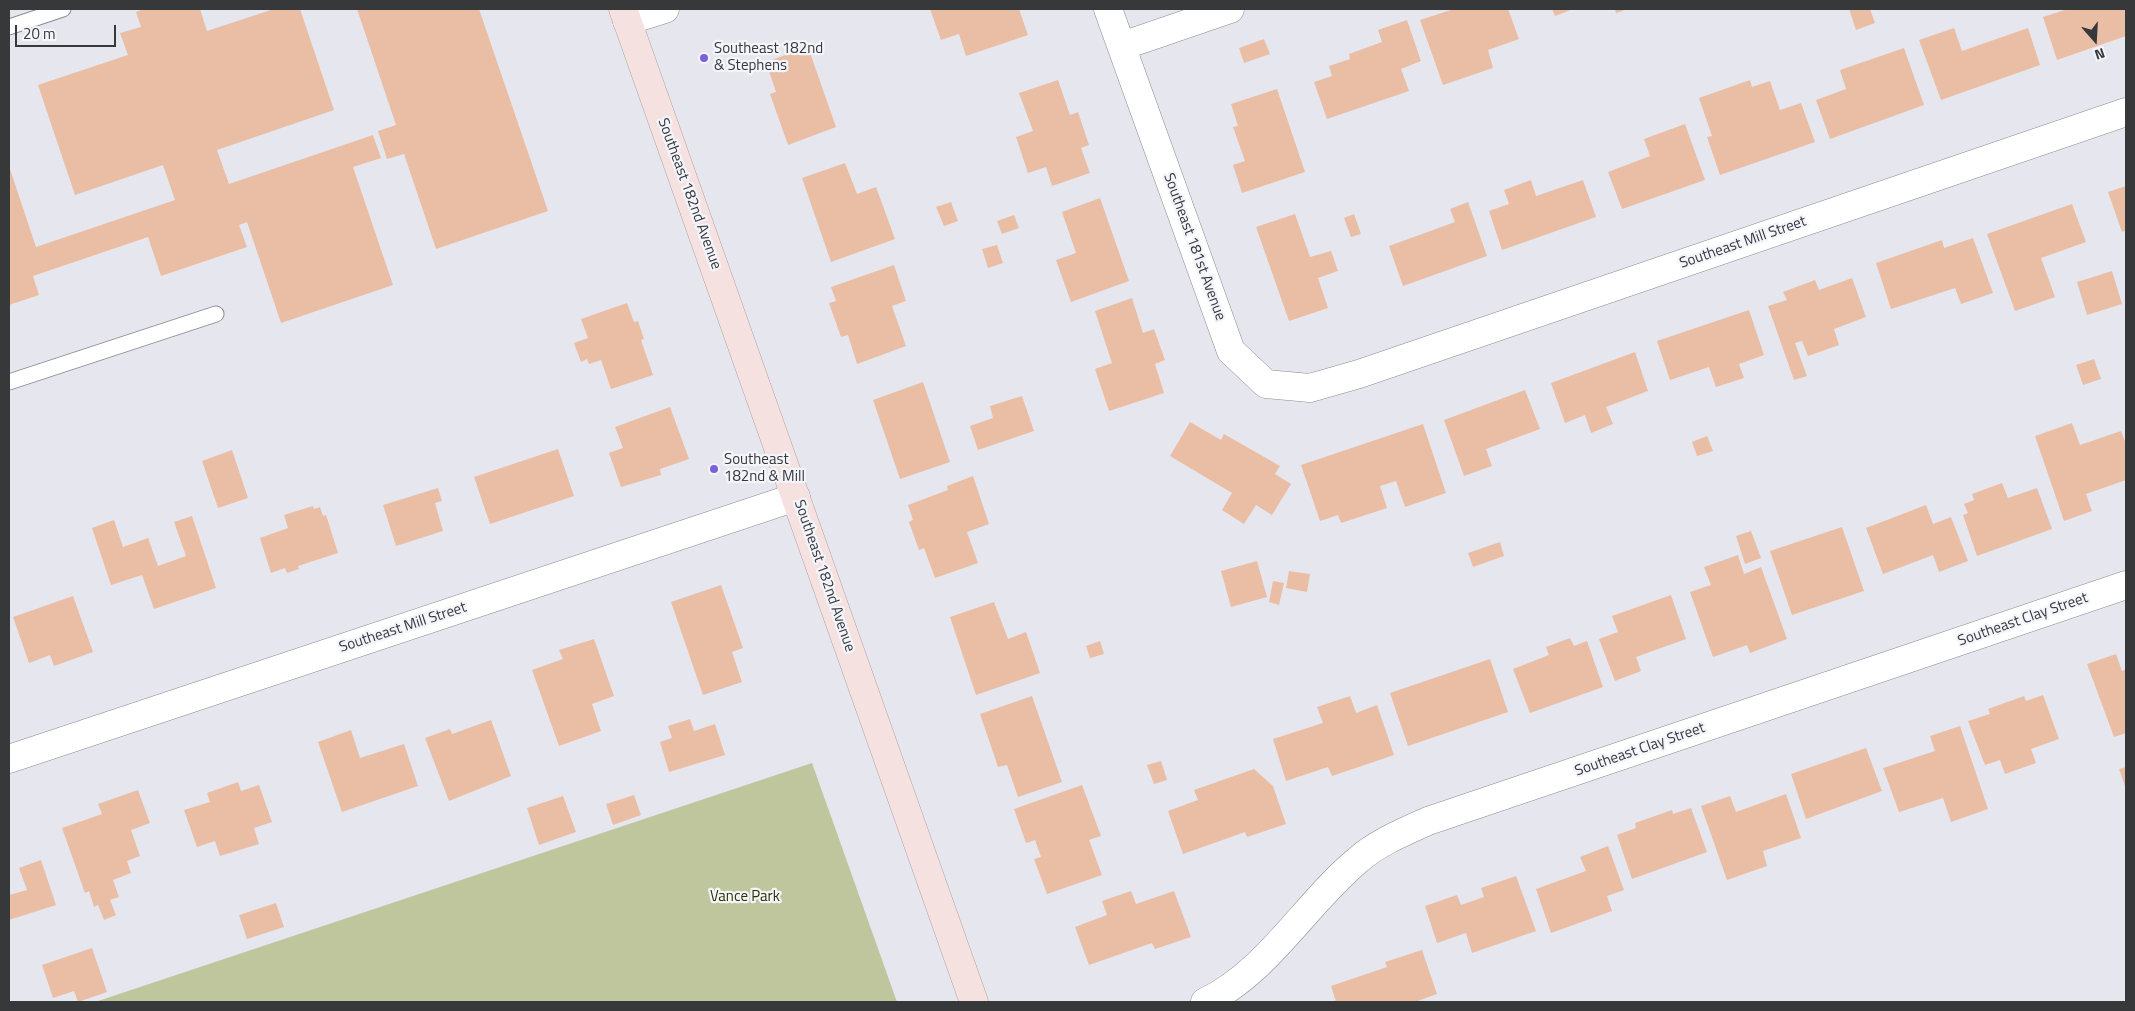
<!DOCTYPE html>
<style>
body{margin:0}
#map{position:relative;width:2135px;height:1011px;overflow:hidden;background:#e6e7ee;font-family:"Titillium Web",sans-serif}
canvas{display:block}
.frame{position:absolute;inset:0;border:10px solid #37383a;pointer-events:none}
.north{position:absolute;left:2070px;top:15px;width:50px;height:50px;-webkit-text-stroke:4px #f3f5fb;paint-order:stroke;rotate:161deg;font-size:14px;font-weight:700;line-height:20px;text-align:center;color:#37383a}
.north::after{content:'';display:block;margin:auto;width:18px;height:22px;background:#37383a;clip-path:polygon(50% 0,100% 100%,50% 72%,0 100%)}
.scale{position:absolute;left:15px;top:25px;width:101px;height:22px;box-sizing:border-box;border:2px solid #37383a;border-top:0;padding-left:6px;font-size:15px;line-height:18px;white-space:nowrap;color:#37383a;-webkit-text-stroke:4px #f3f5fb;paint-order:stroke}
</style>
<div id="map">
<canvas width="2135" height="1011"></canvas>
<div class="frame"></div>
<div class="north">N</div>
<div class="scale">20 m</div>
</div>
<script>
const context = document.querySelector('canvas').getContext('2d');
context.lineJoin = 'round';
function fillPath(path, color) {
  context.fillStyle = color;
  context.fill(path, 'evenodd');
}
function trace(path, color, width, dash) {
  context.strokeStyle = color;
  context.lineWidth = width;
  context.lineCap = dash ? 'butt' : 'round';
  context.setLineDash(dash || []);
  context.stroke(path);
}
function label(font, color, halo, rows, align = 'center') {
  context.font = font + ' "Titillium Web",sans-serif';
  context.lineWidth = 4.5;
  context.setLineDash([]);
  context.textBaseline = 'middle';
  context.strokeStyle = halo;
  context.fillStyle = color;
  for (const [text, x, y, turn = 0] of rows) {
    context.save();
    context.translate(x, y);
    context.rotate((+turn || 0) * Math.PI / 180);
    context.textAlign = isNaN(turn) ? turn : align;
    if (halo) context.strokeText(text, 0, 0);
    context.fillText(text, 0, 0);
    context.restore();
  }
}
const green = new Path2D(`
 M 812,763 L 897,1002 L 95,1002 Z`);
const building = new Path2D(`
 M 144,9 L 200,9 L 207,31 L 274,9 L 300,9 L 334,110 L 217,150 L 229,184 L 373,135 L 381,158 L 353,167 L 393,285 L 281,323 L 247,222 L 239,225 L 247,247 L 161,276 L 148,237 L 33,276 L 39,295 L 9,305 L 9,166 L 36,247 L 175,200 L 163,165 L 75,195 L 38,85 L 128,55 L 120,33 L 141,27 L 136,12 Z
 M 357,9 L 479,9 L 548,211 L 436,249 L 404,154 L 387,159 L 378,131 L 396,125 Z
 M 930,9 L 1019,9 L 1028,35 L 966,56 L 959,34 L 941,40 Z
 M 1454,9 L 1508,9 L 1519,39 L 1488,50 L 1493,68 L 1443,85 L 1420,20 Z
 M 1552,9 L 1573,9 L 1555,16 Z
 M 1615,9 L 1628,9 L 1616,13 Z
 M 1849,9 L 1870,9 L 1875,23 L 1856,30 Z
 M 2068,9 L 2126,9 L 2126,36 L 2057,60 L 2043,17 Z
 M 1407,20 L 1421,61 L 1401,69 L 1409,91 L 1327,119 L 1314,82 L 1332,76 L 1329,66 L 1350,59 L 1349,54 L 1382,42 L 1378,30 Z
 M 1954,28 L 1962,51 L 2028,28 L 2040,65 L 1941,100 L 1919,40 Z
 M 1264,39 L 1270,54 L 1244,63 L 1239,48 Z
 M 808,47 L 836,127 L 788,145 L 770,94 L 776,92 L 766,62 Z
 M 1904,48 L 1924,105 L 1830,139 L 1816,100 L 1846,89 L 1840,70 Z
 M 1058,80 L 1070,115 L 1078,112 L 1089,145 L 1081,148 L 1090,173 L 1052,186 L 1046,167 L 1028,173 L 1016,137 L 1033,131 L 1019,93 Z
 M 1750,80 L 1752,87 L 1770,81 L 1780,110 L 1801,103 L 1815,142 L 1720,175 L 1707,137 L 1712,136 L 1699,98 Z
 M 1277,89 L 1305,172 L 1242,193 L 1233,165 L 1245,161 L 1233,127 L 1238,126 L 1231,104 Z
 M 1685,124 L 1705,180 L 1622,209 L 1608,172 L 1650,156 L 1644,139 Z
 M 845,163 L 857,194 L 876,187 L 895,239 L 831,262 L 802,178 Z
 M 1531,180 L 1536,196 L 1583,180 L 1596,217 L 1502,250 L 1489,211 L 1509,204 L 1504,190 Z
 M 2126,186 L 2126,230 L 2122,232 L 2108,192 Z
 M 1100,198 L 1129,281 L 1071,302 L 1056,260 L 1076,253 L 1062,212 Z
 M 951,202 L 958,221 L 944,226 L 936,207 Z
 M 1468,202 L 1487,256 L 1403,286 L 1389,246 L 1455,222 L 1450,209 Z
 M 2072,204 L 2086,242 L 2041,258 L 2055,297 L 2015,311 L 1987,234 Z
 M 1295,214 L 1310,257 L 1331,251 L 1338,271 L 1318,278 L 1328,308 L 1289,321 L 1256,227 Z
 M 1354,214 L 1361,234 L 1351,237 L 1344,218 Z
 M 1014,215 L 1019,228 L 1002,234 L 997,221 Z
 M 1973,238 L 1993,293 L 1961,304 L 1955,288 L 1891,309 L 1876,263 L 1942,240 L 1944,248 Z
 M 997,245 L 1003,263 L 988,268 L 982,249 Z
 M 894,265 L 906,301 L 892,306 L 906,346 L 857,364 L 848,335 L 841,337 L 829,303 L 836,301 L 831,287 Z
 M 2112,271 L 2122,304 L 2087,315 L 2077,282 Z
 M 1852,278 L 1866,317 L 1834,329 L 1839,345 L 1808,356 L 1802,341 L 1795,343 L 1807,376 L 1794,380 L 1768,306 L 1787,300 L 1783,292 L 1815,280 L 1819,290 Z
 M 1132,298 L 1143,333 L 1154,329 L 1165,360 L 1155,364 L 1164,393 L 1109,411 L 1095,369 L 1112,363 L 1095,311 Z
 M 627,303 L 634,322 L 638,321 L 644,339 L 641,340 L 653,375 L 611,389 L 601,360 L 589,364 L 587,359 L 581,362 L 574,343 L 588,338 L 581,319 Z
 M 1749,310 L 1764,355 L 1739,364 L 1744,378 L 1716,387 L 1709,367 L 1670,380 L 1657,341 Z
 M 1635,352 L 1648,391 L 1606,407 L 1613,424 L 1591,433 L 1585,415 L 1565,423 L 1551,383 Z
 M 2094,359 L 2101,379 L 2083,385 L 2076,365 Z
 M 923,382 L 950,462 L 900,479 L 873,400 Z
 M 1525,390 L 1540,429 L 1486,449 L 1492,466 L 1464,476 L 1444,420 Z
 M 1022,396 L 1034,431 L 978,450 L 970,426 L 993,418 L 990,406 Z
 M 670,407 L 689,459 L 660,469 L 661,475 L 621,487 L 609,453 L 623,448 L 615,427 Z
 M 1190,422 L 1221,440 L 1224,434 L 1280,466 L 1275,474 L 1291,484 L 1272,515 L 1256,505 L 1244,524 L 1222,510 L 1232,493 L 1170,456 Z
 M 2072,423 L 2080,445 L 2121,431 L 2126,444 L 2126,480 L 2086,494 L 2092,511 L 2064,521 L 2035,436 Z
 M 1423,424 L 1446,493 L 1405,507 L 1396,481 L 1380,486 L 1387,508 L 1341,523 L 1338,515 L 1320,521 L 1301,465 Z
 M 1707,436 L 1713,451 L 1697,456 L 1692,442 Z
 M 558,449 L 574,496 L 490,524 L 474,477 Z
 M 232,450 L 248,498 L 218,508 L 202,461 Z
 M 973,476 L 989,524 L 967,532 L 978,563 L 935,578 L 924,548 L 919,550 L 909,522 L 913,520 L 908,505 L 948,490 L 947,486 Z
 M 2002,483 L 2008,498 L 2037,488 L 2052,529 L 1977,556 L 1963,515 L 1968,513 L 1964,504 L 1974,500 L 1972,494 Z
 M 438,488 L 442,501 L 435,503 L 443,531 L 396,546 L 383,505 Z
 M 1926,505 L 1933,524 L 1951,517 L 1968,561 L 1939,572 L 1933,555 L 1883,574 L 1866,528 Z
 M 313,506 L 314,509 L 320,507 L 323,516 L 326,515 L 338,553 L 298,566 L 299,569 L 287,573 L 285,568 L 271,573 L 260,538 L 288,528 L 284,515 Z
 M 192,516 L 216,588 L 154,609 L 142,575 L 111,585 L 92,528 L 114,520 L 123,547 L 148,538 L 158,566 L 186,556 L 174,522 Z
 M 1842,527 L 1864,591 L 1792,615 L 1770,551 Z
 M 1751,531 L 1761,558 L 1745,564 L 1736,536 Z
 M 1500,542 L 1504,556 L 1473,567 L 1468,553 Z
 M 1738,555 L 1744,574 L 1761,567 L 1787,639 L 1750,653 L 1747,645 L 1713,657 L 1690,592 L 1711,585 L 1704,567 Z
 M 1257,561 L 1267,597 L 1231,607 L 1221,571 Z
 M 1289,571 L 1310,574 L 1307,592 L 1286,588 Z
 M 1273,581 L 1284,583 L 1279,605 L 1269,602 Z
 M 721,585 L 743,648 L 732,652 L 742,682 L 703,695 L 671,602 Z
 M 1671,595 L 1686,639 L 1636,657 L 1641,671 L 1615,681 L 1599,639 L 1618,632 L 1612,616 Z
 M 73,596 L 93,652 L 54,666 L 50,655 L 29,663 L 13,617 Z
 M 994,602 L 1008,639 L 1026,632 L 1040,673 L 976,695 L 950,617 Z
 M 1570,638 L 1574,646 L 1587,641 L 1603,687 L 1530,713 L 1513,669 L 1549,655 L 1546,647 Z
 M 594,639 L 614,696 L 592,704 L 601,731 L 559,746 L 532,670 L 563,659 L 559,650 Z
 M 1100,641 L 1104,654 L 1090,658 L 1086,646 Z
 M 2116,654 L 2122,671 L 2126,669 L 2126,733 L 2114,737 L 2087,664 Z
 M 1490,659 L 1508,712 L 1408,746 L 1390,693 Z
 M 2043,695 L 2059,739 L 2031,749 L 2036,763 L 2005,774 L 2000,760 L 1985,765 L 1968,721 L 1990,714 L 1988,709 L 2024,696 L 2026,701 Z
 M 1032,696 L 1062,782 L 1018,797 L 1007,765 L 998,767 L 980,714 Z
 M 1350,696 L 1356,713 L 1377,705 L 1394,755 L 1332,776 L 1328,767 L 1286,781 L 1273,739 L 1323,723 L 1317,707 Z
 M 690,719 L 694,731 L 715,724 L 725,755 L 669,772 L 660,742 L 672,738 L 668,726 Z
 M 491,720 L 511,776 L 449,801 L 425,738 L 450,729 L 452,734 Z
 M 1960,726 L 1988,809 L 1951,822 L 1943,798 L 1899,812 L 1883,768 L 1935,751 L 1930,736 Z
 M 351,730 L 360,758 L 404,744 L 418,786 L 342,812 L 318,742 Z
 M 1866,748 L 1882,791 L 1806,819 L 1791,774 Z
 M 1161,761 L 1167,780 L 1154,784 L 1147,765 Z
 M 2126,767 L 2126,789 L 2119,769 Z
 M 1254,769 L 1273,786 L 1286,824 L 1247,837 L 1245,832 L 1183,854 L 1168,811 L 1198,800 L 1194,790 Z
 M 238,782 L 241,791 L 259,785 L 272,822 L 254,828 L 259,844 L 220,856 L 215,841 L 197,847 L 184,810 L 210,802 L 207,793 Z
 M 1082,785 L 1101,836 L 1089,840 L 1102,875 L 1047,894 L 1034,859 L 1041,857 L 1035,840 L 1026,843 L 1014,809 Z
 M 138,790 L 150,823 L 131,830 L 140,856 L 127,861 L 131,873 L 113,880 L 119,897 L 110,900 L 116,915 L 104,920 L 98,905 L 94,907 L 89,891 L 85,893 L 62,828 L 102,814 L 98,804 Z
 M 1786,794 L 1801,838 L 1763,851 L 1767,866 L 1727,880 L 1701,806 L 1730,796 L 1736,812 Z
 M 634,795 L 641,815 L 613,825 L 606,804 Z
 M 563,796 L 576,832 L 539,845 L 527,808 Z
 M 1691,808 L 1707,852 L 1632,879 L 1617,835 L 1636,828 L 1635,823 L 1672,810 L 1673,814 Z
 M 1608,846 L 1624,890 L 1607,896 L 1612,911 L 1551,933 L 1536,889 L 1586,871 L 1580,857 Z
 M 41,860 L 56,905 L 9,920 L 9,895 L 27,890 L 19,868 Z
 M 1516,876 L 1536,931 L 1472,953 L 1466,933 L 1437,943 L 1425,906 L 1457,895 L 1461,905 L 1484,897 L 1481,888 Z
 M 1131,891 L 1136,904 L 1174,891 L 1191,937 L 1155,949 L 1152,943 L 1089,965 L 1075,927 L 1107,915 L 1102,901 Z
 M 276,903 L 284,927 L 247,939 L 239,915 Z
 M 92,948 L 107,992 L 78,1002 L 74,991 L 53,998 L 42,965 Z
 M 1422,950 L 1437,994 L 1415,1002 L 1336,1002 L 1331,986 L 1387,967 L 1385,962 Z`);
const service = new Path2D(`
 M 9,27 L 63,9
 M 9,382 L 216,314`);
const minor = new Path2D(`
 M 1108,9 L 1231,351 L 1266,384 L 1310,388 L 1359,374 L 2126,112
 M 627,21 L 665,9
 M 1122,46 L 1230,9
 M 9,759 L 796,497
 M 1205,1002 C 1268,972 1305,904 1358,860 C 1377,843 1404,832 1428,821 L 2126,585`);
const primary = new Path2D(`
 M 623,9 L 974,1002`);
const markers = [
 [704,58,5,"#7c5fda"],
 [714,469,5,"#7c5fda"]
];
const poiNames = [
 ["Southeast 182nd",714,49],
 ["& Stephens",714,66],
 ["Southeast",724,460],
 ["182nd & Mill",724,477]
];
const streetNames = [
 ["Southeast 182nd Avenue",689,194,70],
 ["Southeast Mill Street",1743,243,-19],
 ["Southeast 181st Avenue",1194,247,70],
 ["Southeast 182nd Avenue",824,576,71],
 ["Southeast Clay Street",2023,620,-19],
 ["Southeast Mill Street",403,628,-18],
 ["Southeast Clay Street",1640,750,-19]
];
const parkNames = [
 ["Vance Park",745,897]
];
fillPath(green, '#bfc69d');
fillPath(building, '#eabda5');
trace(service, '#8b8c92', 17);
trace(minor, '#8b8c92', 29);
trace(primary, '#ad9998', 29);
trace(service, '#fff', 15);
trace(minor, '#fff', 28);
trace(primary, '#f4e1e0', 28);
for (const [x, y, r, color] of markers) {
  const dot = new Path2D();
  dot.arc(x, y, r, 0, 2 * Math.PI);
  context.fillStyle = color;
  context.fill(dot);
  trace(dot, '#f3f5fb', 2);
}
label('15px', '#37383a', '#f3f5fb', poiNames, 'left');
label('15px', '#37383a', '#f3f5fb', streetNames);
label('15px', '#2e3300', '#f3f5fb', parkNames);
</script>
